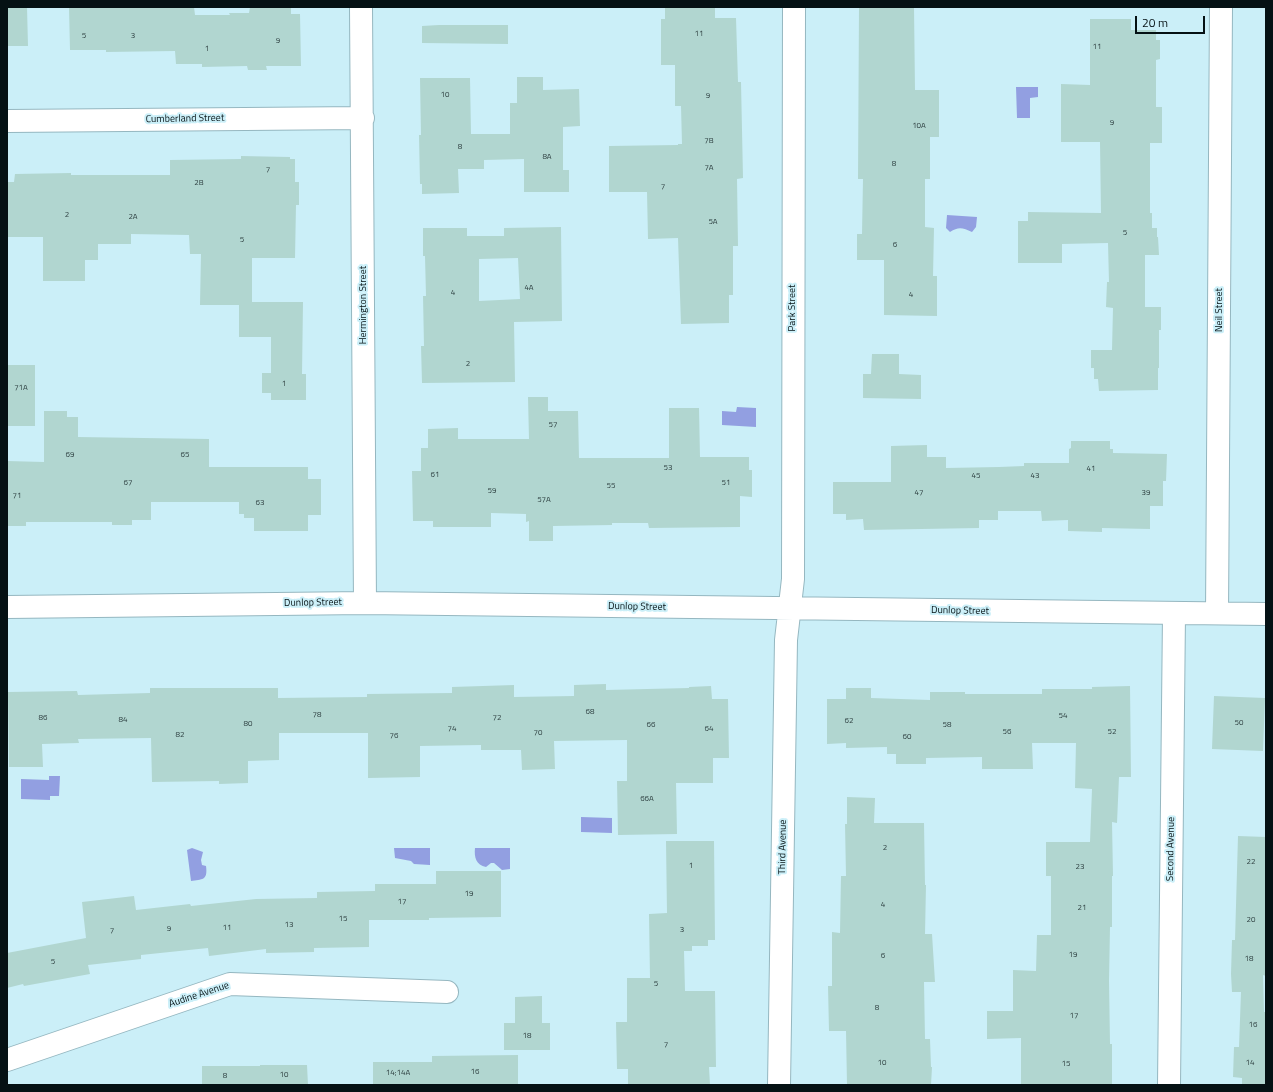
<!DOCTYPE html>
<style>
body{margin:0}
#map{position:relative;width:1273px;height:1092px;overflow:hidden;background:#cbeff8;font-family:"Titillium Web",sans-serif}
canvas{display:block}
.frame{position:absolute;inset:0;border:8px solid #051114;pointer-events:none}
.scale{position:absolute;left:1135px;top:16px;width:70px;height:18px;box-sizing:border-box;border:2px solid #051114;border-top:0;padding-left:5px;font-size:12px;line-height:14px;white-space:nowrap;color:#051114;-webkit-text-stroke:3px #cbeff8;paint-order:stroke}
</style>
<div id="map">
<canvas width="1273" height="1092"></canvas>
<div class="frame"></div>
<div class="scale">20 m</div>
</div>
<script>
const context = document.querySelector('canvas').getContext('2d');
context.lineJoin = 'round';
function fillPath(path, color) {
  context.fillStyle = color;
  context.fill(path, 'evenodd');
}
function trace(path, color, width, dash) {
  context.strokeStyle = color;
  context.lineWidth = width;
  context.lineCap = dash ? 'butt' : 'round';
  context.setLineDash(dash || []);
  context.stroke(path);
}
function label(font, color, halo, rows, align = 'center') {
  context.font = font + ' "Titillium Web",sans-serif';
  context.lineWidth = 4;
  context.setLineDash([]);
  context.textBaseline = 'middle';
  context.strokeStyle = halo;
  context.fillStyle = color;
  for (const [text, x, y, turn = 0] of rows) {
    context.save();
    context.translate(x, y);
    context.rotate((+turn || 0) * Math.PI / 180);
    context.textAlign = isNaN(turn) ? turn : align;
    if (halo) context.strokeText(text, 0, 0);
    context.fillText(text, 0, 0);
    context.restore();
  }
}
const water = new Path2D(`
 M 1016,87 L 1038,87 L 1038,97 L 1030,98 L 1030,118 L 1017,118 Z
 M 947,215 L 977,217 L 976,227 L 972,232 C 963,228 959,226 950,232 L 946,228 Z
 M 737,407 L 756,408 L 756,427 L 722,425 L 722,411 L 736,412 Z
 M 49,776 L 60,776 L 59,796 L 50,796 L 50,800 L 21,799 L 21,779 L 49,780 Z
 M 581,817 L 612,818 L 612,833 L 581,832 Z
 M 192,848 L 203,852 L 201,860 L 202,865 L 206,866 C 208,881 202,879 191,881 L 187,850 Z
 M 394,848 L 430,848 L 430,865 L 414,864 L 411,861 L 395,858 Z
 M 475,848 L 510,848 L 510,869 L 502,870 L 494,863 L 491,863 L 486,867 C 476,865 474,857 475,848 Z`);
const building = new Path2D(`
 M 7,7 L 27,7 L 28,46 L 7,46 Z
 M 69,7 L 194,7 L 195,15 L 230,15 L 229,13 L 249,13 L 250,7 L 291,7 L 291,14 L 300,14 L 301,66 L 266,66 L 267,70 L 248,70 L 247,66 L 202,67 L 202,64 L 176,64 L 175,51 L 106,52 L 106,50 L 70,50 Z
 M 715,7 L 715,18 L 736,18 L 738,82 L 741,82 L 743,178 L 737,179 L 738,246 L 733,246 L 733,295 L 729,295 L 729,323 L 681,324 L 678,238 L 648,239 L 647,192 L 609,192 L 609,146 L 678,145 L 678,144 L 682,144 L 681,106 L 675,106 L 675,65 L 661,65 L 661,19 L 665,19 L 665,8 Z
 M 859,7 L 914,7 L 915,90 L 939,90 L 939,137 L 930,137 L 930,179 L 925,179 L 925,227 L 934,228 L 933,276 L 937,276 L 937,316 L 884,315 L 884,260 L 857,260 L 857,234 L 862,234 L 863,179 L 858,179 Z
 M 1090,19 L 1131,19 L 1131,30 L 1156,30 L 1156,40 L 1160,40 L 1160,59 L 1156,60 L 1156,107 L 1162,107 L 1162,143 L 1150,143 L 1150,213 L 1152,213 L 1152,228 L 1157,228 L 1157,237 L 1158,237 L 1159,255 L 1145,255 L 1145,307 L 1161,307 L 1161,330 L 1159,330 L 1159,368 L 1158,368 L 1158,390 L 1099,391 L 1098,379 L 1094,379 L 1094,368 L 1091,368 L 1091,350 L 1112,350 L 1113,308 L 1106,307 L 1107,282 L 1109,282 L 1108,243 L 1062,244 L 1062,263 L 1018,263 L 1018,221 L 1028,221 L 1028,212 L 1101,213 L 1100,142 L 1061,142 L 1061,84 L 1090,85 Z
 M 439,25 L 508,25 L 508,44 L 422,43 L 422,26 Z
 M 517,77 L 543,77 L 543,90 L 579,89 L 580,126 L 563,127 L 563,170 L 569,170 L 569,192 L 524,192 L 524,159 L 484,160 L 484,169 L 458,169 L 459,193 L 422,194 L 422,184 L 420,184 L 419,135 L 421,135 L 420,78 L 470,78 L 471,134 L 510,134 L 510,103 L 517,103 Z
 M 241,156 L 290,157 L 290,159 L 295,159 L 295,182 L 299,182 L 299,205 L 296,205 L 295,258 L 252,258 L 252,302 L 303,302 L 302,374 L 306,374 L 306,400 L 271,400 L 271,393 L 262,393 L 262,373 L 271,373 L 271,337 L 239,337 L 239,305 L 200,305 L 201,254 L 190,254 L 189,235 L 131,234 L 131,244 L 98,244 L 98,260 L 85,260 L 85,281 L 43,281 L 43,237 L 7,237 L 7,182 L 14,182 L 15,174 L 71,173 L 71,175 L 170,175 L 170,160 L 241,159 Z
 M 561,227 L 562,321 L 514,322 L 515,382 L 422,383 L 421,346 L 424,346 L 423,296 L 426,296 L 425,256 L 423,256 L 423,228 L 467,228 L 467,236 L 504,236 L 504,228 ZM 518,258 L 520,299 L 479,301 L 479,259 Z
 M 872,354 L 899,354 L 899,374 L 921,375 L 921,399 L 863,398 L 863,374 L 871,374 Z
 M 7,365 L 35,365 L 35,426 L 7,426 Z
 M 528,397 L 548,397 L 548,411 L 578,411 L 579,458 L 669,458 L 669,408 L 699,408 L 700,457 L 749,457 L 749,470 L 752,470 L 752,497 L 740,496 L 740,527 L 649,528 L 648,523 L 612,523 L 612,525 L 553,526 L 553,541 L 529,541 L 529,521 L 526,522 L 526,514 L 491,513 L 491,527 L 433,527 L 433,521 L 413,521 L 412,471 L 421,471 L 421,448 L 428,448 L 428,429 L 458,428 L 458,439 L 529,439 Z
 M 44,411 L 67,411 L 67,417 L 78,417 L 78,437 L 209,439 L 209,467 L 308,467 L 308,479 L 321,479 L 321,515 L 308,515 L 308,531 L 254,531 L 254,518 L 244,518 L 244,514 L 239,514 L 239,502 L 151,502 L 151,520 L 132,520 L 132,525 L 112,525 L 112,522 L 26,522 L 26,526 L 7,526 L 7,461 L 44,462 Z
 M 1071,441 L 1110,441 L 1110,449 L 1113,449 L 1113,453 L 1167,454 L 1166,481 L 1163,481 L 1163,506 L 1150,506 L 1150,529 L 1102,528 L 1102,532 L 1068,531 L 1068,520 L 1042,521 L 1041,511 L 998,511 L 998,520 L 979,520 L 979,528 L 864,530 L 863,519 L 846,520 L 846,514 L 833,514 L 833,482 L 891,482 L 891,446 L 927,445 L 927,457 L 946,457 L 946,468 L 999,467 L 1024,466 L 1024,463 L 1069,463 L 1069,449 L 1071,448 Z
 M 606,684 L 606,690 L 689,688 L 689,687 L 711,686 L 712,699 L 728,699 L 729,758 L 713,758 L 713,783 L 676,783 L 677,834 L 618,835 L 617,781 L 627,781 L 627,740 L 554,741 L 555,769 L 522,770 L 521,750 L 481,750 L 481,745 L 420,746 L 420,777 L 368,778 L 368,733 L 279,733 L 279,760 L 248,761 L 248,783 L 219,784 L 219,781 L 152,782 L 151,738 L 78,739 L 79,743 L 42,744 L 43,767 L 9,767 L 8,692 L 77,691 L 78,695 L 150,693 L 150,688 L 278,688 L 278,698 L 367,697 L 367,694 L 452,693 L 452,687 L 514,685 L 514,697 L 574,696 L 574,685 Z
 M 1130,686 L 1131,777 L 1119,777 L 1117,823 L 1112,822 L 1113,876 L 1112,876 L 1112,927 L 1110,927 L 1109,981 L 1110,1044 L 1112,1044 L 1112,1084 L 1021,1085 L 1021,1038 L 987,1039 L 987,1011 L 1013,1011 L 1013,970 L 1036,971 L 1037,935 L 1051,935 L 1051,876 L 1046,876 L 1046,842 L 1090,842 L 1092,789 L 1075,788 L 1076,743 L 1032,743 L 1033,769 L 982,769 L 982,757 L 926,758 L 926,764 L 896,764 L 896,754 L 887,754 L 887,747 L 846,748 L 846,743 L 827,744 L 827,699 L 846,699 L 846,688 L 871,688 L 871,698 L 930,700 L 930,692 L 965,692 L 965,694 L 1042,694 L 1042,689 L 1092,689 L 1092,687 Z
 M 1214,696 L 1265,698 L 1263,751 L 1212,749 Z
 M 847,797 L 875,798 L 874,823 L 924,823 L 925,885 L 926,885 L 925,934 L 932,934 L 935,982 L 924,982 L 925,1039 L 930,1039 L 931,1067 L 932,1067 L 931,1085 L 847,1085 L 846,1031 L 829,1031 L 828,986 L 832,986 L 832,932 L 840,933 L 841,876 L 846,876 L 845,824 L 847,824 Z
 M 1238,836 L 1266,837 L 1266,976 L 1263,975 L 1264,1012 L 1266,1012 L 1266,1085 L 1242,1085 L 1242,1078 L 1233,1077 L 1234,1047 L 1239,1047 L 1241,992 L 1232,992 L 1231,974 L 1232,940 L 1235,940 Z
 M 666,841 L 714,841 L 715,940 L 708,940 L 708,946 L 692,946 L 692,951 L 684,951 L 685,991 L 715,991 L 716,1067 L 709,1067 L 710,1085 L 628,1085 L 628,1069 L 617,1069 L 616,1022 L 627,1022 L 627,978 L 650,978 L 649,914 L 667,913 Z
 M 436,871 L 501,871 L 501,917 L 429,918 L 429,920 L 369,920 L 369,947 L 314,948 L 314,952 L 266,953 L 266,949 L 209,956 L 208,948 L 141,955 L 141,959 L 88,965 L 90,974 L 24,986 L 23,984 L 7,988 L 7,953 L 86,938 L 82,902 L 134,896 L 136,910 L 190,904 L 191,906 L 256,899 L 317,898 L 317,892 L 375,891 L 375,884 L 436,884 Z
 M 542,996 L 542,1023 L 550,1023 L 550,1050 L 504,1050 L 504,1023 L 515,1023 L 515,997 Z
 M 518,1055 L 518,1085 L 373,1085 L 373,1062 L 432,1062 L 432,1056 Z
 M 260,1065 L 307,1065 L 308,1085 L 202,1085 L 202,1066 L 260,1066 Z`);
const street = new Path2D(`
 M 361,7 L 365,603
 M 7,121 L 363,118
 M 7,607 L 365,603 L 1266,614
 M 1217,613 L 1221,7
 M 7,1060 L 230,984 L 447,992
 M 779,1085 L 786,640 L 793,579 L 794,7
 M 1169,1085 L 1174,614`);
const numberNames = [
 ["11",699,34],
 ["5",84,36],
 ["3",133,36],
 ["9",278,41],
 ["11",1097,47],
 ["1",207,49],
 ["10",445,95],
 ["9",708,96],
 ["9",1112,123],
 ["10A",919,126],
 ["7B",709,141],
 ["8",460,147],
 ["8A",547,157],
 ["8",894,164],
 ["7A",709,168],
 ["7",268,170],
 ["2B",199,183],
 ["7",663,187],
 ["2",67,215],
 ["2A",133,217],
 ["5A",713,222],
 ["5",1125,233],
 ["5",242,240],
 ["6",895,245],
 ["4A",529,288],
 ["4",453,293],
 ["4",911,295],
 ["2",468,364],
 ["1",284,384],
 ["71A",21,388],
 ["57",553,425],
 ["69",70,455],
 ["65",185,455],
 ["53",668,468],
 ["41",1091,469],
 ["61",435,475],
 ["45",976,476],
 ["43",1035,476],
 ["67",128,483],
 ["51",726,483],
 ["55",611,486],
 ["59",492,491],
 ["47",919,493],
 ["39",1146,493],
 ["71",17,496],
 ["57A",544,500],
 ["63",260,503],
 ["68",590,712],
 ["78",317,715],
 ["54",1063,716],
 ["86",43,718],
 ["72",497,718],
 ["84",123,720],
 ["62",849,721],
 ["50",1239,723],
 ["80",248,724],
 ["66",651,725],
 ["58",947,725],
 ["74",452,729],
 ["64",709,729],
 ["56",1007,732],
 ["52",1112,732],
 ["70",538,733],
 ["82",180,735],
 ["76",394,736],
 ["60",907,737],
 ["66A",647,799],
 ["2",885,848],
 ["22",1251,862],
 ["1",691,866],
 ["23",1080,867],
 ["19",469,894],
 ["17",402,902],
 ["4",883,905],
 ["21",1082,908],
 ["15",343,919],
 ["20",1251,920],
 ["13",289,925],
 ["11",227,928],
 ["9",169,929],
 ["3",682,930],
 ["7",112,931],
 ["19",1073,955],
 ["6",883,956],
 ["18",1249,959],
 ["5",53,962],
 ["5",656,984],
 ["8",877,1008],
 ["17",1074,1016],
 ["16",1253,1025],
 ["18",527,1036],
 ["7",666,1045],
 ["10",882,1063],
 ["14",1250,1063],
 ["15",1066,1064],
 ["16",475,1072],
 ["14;14A",398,1073],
 ["10",284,1075],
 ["8",225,1076]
];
const streetNames = [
 ["Cumberland Street",185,119,-1],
 ["Hermington Street",364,305,-90],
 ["Park Street",793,308,-90],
 ["Neil Street",1220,310,-90],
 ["Dunlop Street",313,603,-1],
 ["Dunlop Street",637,607,1],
 ["Dunlop Street",960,611,1],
 ["Third Avenue",783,847,-89],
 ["Second Avenue",1171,849,-89],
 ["Audine Avenue",199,995,-18]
];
fillPath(water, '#929fe1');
fillPath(building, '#b1d6d0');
trace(street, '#95b7c0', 24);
trace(street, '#fff', 22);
label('8px', '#304243', null, numberNames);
label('10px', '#051114', '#cbeff8', streetNames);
</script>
